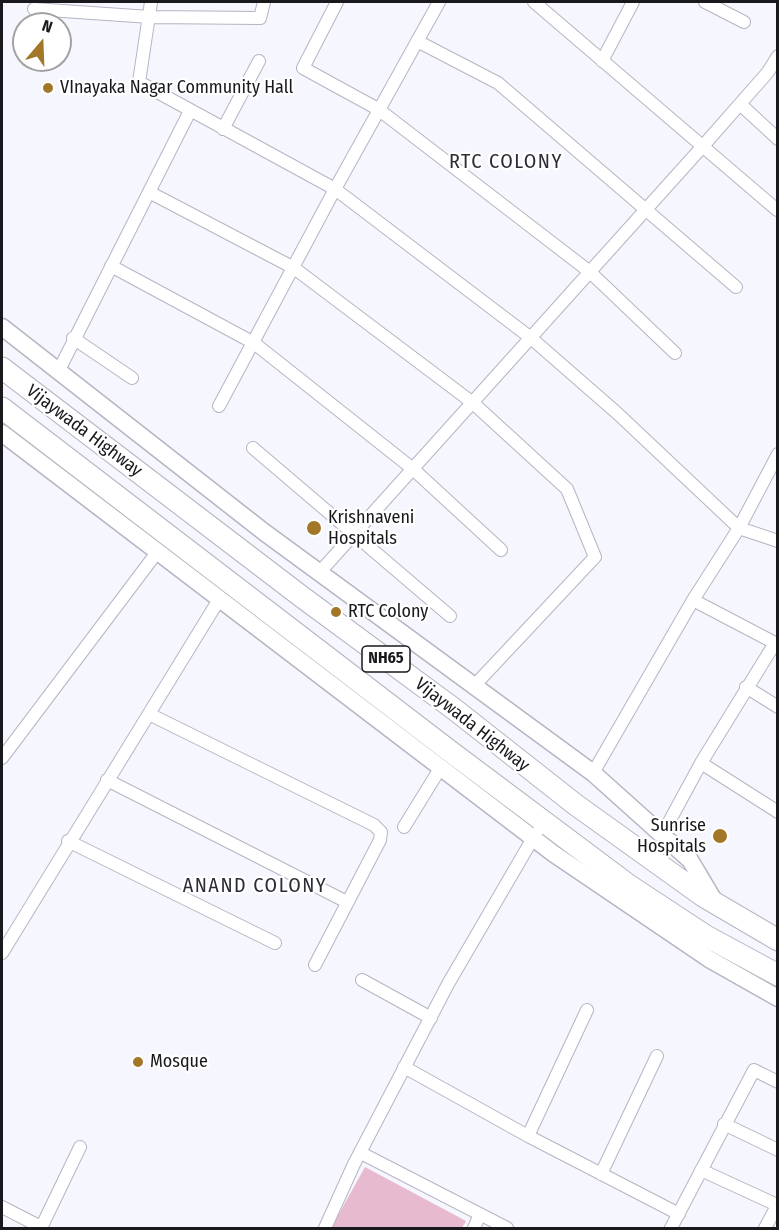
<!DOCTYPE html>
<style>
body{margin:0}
#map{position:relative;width:779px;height:1230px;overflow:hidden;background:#f6f6fe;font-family:"Fira Sans Condensed",sans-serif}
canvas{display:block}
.frame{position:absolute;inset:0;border:3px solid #18181d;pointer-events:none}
.north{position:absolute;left:12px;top:12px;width:60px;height:60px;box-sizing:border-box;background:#fff;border:2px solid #a3a3a5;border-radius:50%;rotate:19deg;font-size:16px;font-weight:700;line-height:24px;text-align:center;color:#18181d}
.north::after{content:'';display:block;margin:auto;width:21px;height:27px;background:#a27728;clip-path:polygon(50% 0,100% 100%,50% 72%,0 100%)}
</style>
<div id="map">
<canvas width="779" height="1230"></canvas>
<div class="frame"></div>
<div class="north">N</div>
</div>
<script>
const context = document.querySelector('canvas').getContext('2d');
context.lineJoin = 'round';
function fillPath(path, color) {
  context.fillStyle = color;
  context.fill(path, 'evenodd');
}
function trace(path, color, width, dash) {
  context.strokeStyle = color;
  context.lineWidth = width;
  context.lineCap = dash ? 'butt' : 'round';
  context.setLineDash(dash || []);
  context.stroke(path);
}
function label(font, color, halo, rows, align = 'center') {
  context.font = font + ' "Fira Sans Condensed",sans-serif';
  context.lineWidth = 4.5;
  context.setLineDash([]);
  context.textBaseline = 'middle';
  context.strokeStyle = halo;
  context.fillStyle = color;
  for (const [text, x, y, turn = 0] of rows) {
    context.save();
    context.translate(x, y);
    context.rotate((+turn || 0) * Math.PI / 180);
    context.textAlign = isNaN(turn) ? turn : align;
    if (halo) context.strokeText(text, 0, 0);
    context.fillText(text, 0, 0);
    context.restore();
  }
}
const green = new Path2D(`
 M 365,1167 L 466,1221 L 462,1228 L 331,1228 Z`);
const street = new Path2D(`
 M 151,2 L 139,82 L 335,189 L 531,338 L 617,413 L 739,528 L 778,541
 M 337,2 L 303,68 L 378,109 L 590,272 L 675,353
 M 534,2 L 777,210
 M 705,2 L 744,22
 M 34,9 L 150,17 L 260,18 L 264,2
 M 417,41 L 498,83 L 736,287
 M 602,61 L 633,2
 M 740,104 L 778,139
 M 223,129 L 259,61
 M 149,192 L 294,268 L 473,403 L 567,489 L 595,557 L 474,686
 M 111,266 L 254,343 L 413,469 L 501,550
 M 73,338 L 132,378
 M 59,370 L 190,111
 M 219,406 L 335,189 L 439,2
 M 253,448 L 450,616
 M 319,573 L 703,146 L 768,72 L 778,56
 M 746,687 L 778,707
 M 149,714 L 374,825 L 381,832 L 380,840 L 315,965
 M 2,758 L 158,551
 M 701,763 L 778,812
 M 593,773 L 693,600 L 739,528 L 778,454
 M 107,780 L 347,902
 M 404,827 L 441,767
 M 663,833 L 701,763 L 775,643 L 693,600
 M 68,841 L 275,943
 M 2,953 L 220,598
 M 362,980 L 431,1018
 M 404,1067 L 528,1136 L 679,1214
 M 724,1124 L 778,1150
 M 528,1136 L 587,1010
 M 361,1153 L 507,1228
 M 701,1170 L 777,1205
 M 601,1174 L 657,1056
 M 2,1207 L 41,1227
 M 41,1228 L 80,1147
 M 325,1228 L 354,1164 L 448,984 L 536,833
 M 474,1228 L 480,1214
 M 671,1228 L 754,1070 L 778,1082
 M 765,1228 L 778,1204`);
const secondary = new Path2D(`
 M 2,327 L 264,532 L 593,773 L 690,860 L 715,902
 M 2,433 L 554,854 L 709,959 L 778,998`);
const highway = new Path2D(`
 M 2,368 L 302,597 L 454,709 L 576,805 L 703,896 L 778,940
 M 2,408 L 451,752 L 627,884 L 706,936 L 778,975`);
const markers = [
 [48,88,6,"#a27728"],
 [314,528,8,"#a27728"],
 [336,612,6,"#a27728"],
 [720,836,8,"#a27728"],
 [138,1062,6,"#a27728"]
];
const shields = [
 [386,659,48]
];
const shieldNames = [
 ["NH65",386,659]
];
const poiNames = [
 ["VInayaka Nagar Community Hall",60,88],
 ["Krishnaveni",328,518],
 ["Hospitals",328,539],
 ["RTC Colony",348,612],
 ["Sunrise",706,826,"right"],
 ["Hospitals",706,847,"right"],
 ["Mosque",150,1062]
];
const streetNames = [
 ["Vijaywada Highway",84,431,37],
 ["Vijaywada Highway",472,725,38]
];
const neighbourhoodNames = [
 ["RTC COLONY",506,162],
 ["ANAND COLONY",255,886]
];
fillPath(green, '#e7bad0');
trace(street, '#b5b5c3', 14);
trace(secondary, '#b5b5c3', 19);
trace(highway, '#b5b5c3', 23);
trace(street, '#fff', 12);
trace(secondary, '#fff', 16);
trace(highway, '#fff', 21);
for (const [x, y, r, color] of markers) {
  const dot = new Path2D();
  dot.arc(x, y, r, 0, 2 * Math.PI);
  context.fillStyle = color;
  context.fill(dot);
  trace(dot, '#fff', 2);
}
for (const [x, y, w] of shields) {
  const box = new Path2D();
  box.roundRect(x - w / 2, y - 13, w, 26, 4.5);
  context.fillStyle = '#fff';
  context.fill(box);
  trace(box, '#18181d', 1.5);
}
label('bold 16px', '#18181d', null, shieldNames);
label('18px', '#18181d', '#fff', poiNames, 'left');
label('18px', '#18181d', '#fff', streetNames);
context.letterSpacing = '1.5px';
label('20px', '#2c2b36', '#fff', neighbourhoodNames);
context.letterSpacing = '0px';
</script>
